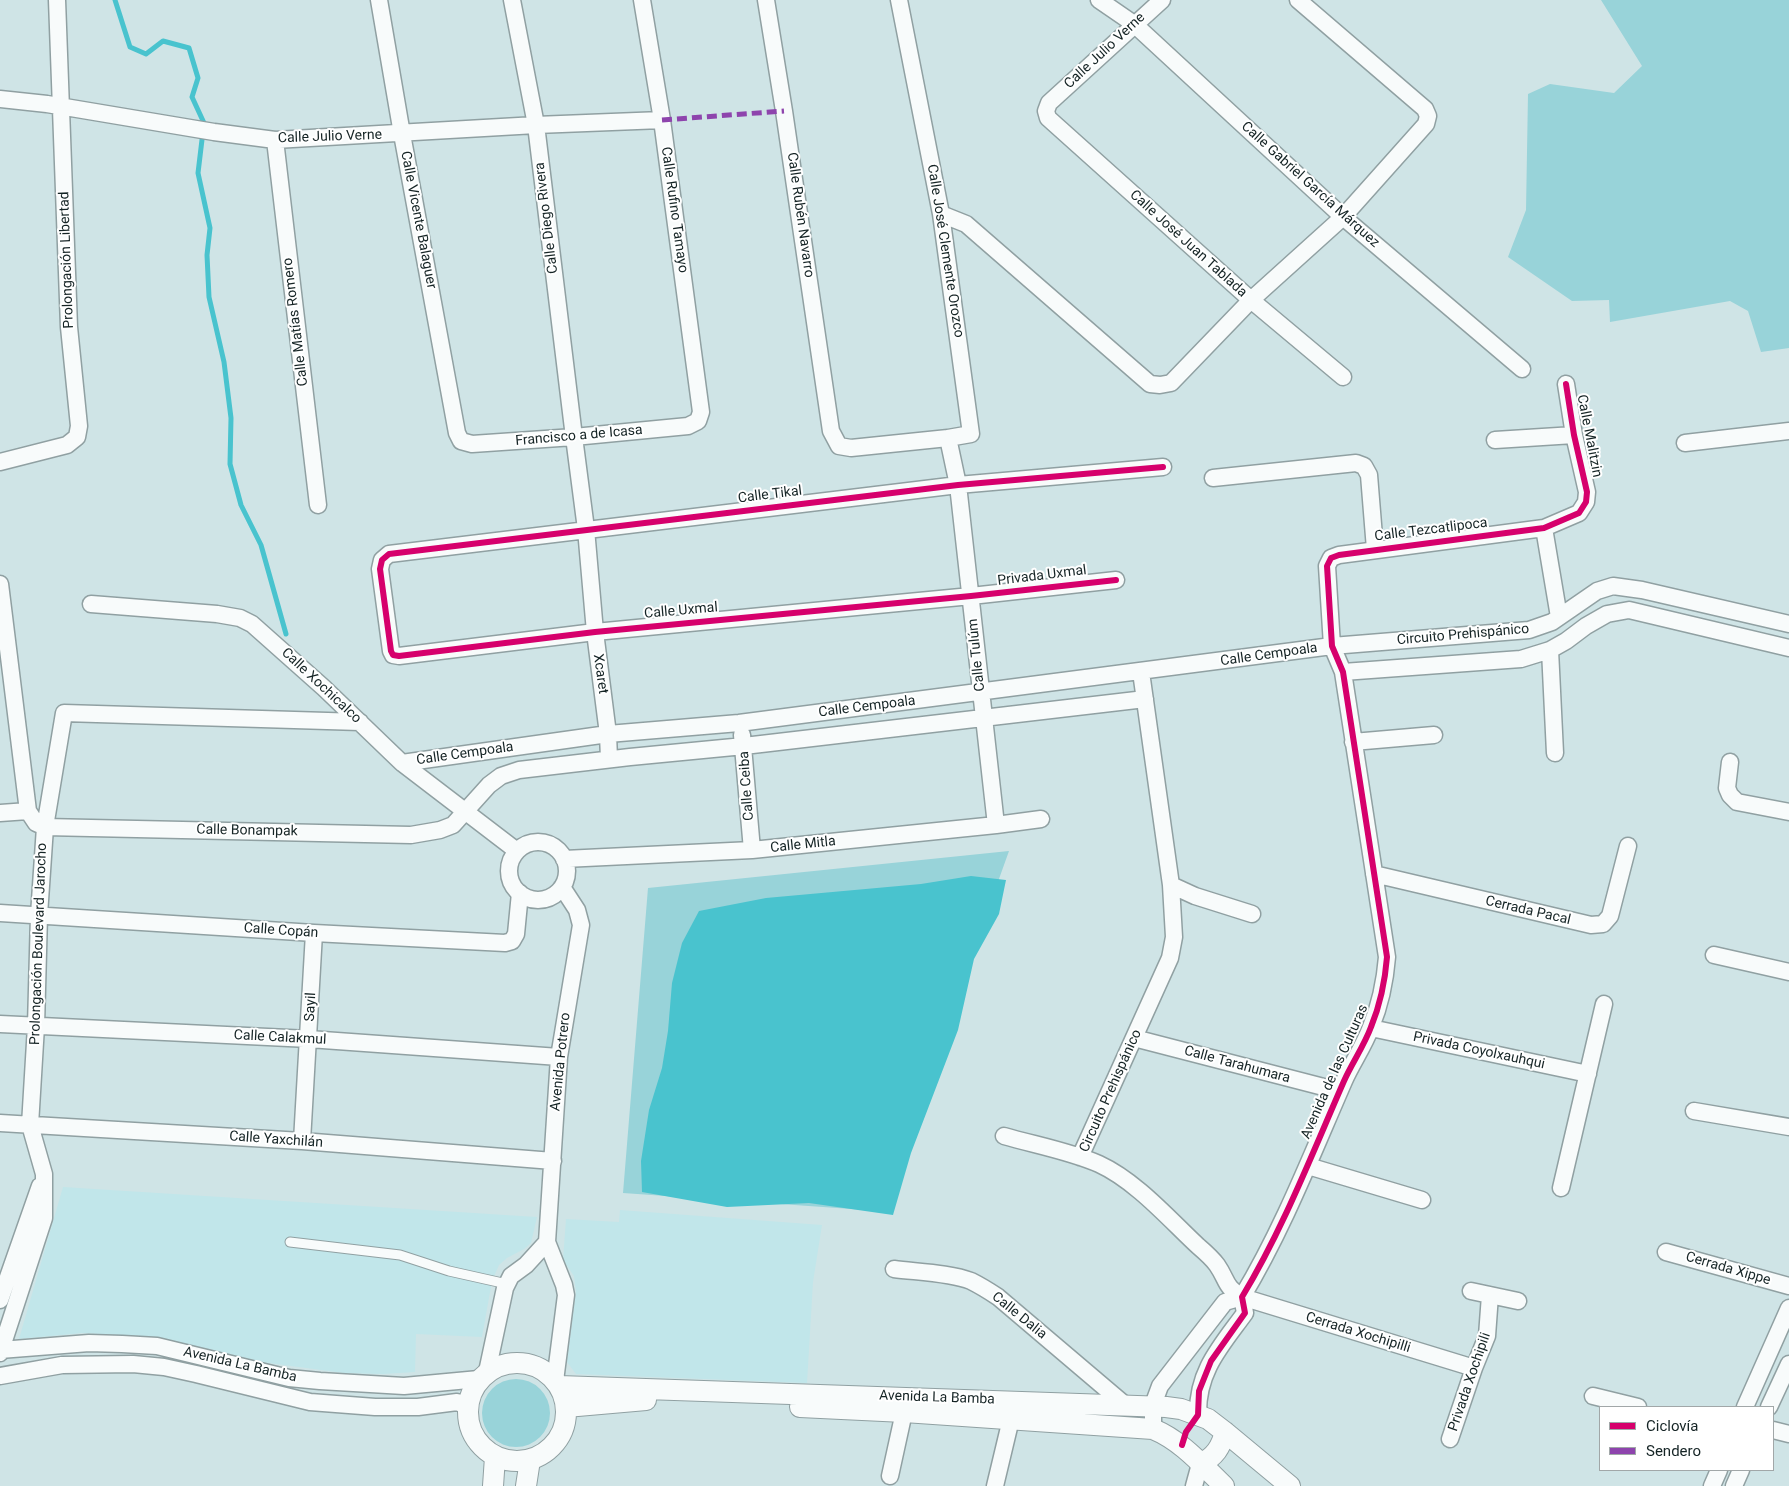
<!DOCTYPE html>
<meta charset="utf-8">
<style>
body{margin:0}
#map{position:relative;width:1789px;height:1486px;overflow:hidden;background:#cfe4e6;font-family:Roboto,sans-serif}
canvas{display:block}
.legend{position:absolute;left:1599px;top:1406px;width:175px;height:65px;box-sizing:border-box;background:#fff;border:1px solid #a1a7a8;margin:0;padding:6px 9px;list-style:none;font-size:15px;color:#152425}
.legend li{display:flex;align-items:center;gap:10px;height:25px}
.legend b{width:25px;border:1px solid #a1a7a8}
</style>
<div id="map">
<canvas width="1789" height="1486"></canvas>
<ul class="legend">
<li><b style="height:6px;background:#d6006c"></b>Ciclovía</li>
<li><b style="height:6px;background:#8e44ad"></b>Sendero</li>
</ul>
</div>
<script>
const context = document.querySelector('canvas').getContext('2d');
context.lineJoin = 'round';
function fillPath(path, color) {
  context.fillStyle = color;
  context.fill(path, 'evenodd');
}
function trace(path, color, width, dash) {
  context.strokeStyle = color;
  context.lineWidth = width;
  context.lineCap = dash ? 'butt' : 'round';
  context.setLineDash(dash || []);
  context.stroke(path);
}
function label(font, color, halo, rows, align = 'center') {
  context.font = font + ' Roboto,sans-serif';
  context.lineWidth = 4;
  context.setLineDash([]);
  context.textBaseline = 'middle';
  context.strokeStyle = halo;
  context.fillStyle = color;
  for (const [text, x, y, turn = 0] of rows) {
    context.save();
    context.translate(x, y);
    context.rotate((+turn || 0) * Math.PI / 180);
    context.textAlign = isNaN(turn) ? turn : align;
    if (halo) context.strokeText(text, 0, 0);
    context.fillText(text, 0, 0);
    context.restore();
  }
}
const built = new Path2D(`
 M 63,1187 L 537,1217 L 531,1243 L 524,1249 L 507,1258 L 499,1265 L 492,1281 L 482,1337 L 416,1334 L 415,1372 L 383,1374 L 344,1373 L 261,1362 L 200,1347 L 140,1336 L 82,1333 L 19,1339 Z
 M 620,1210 L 822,1225 L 813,1282 L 807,1383 L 576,1374 L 567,1362 L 576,1292 L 574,1276 L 563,1260 L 566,1219 L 619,1222 Z`);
const green = new Path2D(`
 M 1601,0 L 1789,0 L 1789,348 L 1761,352 L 1748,311 L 1730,301 L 1610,322 L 1609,300 L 1572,301 L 1508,257 L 1526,210 L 1528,94 L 1550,84 L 1614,93 L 1642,66 Z
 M 1009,851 L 880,1211 L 623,1193 L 648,888 Z
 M482 1413a34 34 0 1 1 68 0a34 34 0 1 1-68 0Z`);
const water = new Path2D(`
 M 971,876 L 1006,880 L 999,914 L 974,959 L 958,1030 L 911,1153 L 893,1215 L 809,1203 L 727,1207 L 642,1192 L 641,1161 L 649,1110 L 662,1068 L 668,1031 L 672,983 L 682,943 L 699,911 L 766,898 L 921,884 Z`);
const stream = new Path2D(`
 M 115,0 L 130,47 L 146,54 L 163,41 L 189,48 L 198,78 L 192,97 L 204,123 L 198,173 L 210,228 L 207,255 L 209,297 L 224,362 L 231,418 L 230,464 L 241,505 L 261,545 L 286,634`);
const service = new Path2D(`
 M 290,1242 L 400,1255 L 449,1271 L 507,1284`);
const minor = new Path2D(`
 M 379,0 L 402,134 L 457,433 L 461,441 L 472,444 L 574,437 L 688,426 L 698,421 L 701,412 L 662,120 L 642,0
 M 512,0 L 536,125 L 574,437 L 586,529 L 595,632 L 608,734 L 609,759
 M 766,0 L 784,111 L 831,431 L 839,446 L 851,448 L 948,438
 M 899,0 L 941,214 L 971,434 L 948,438 L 958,485 L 996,825
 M 1099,0 L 1134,24 L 1343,217 L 1522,369
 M 1162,0 L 1049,103 L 1046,111 L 1048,118 L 1251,300 L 1343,377
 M 0,99 L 47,104 L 214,132 L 275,140 L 536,125 L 662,120
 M 275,140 L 318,505
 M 941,214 L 966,224 L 1150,384 L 1160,385 L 1171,383 L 1251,300 L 1343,217 L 1426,124 L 1428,116 L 1425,109 L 1298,0
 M 1495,440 L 1574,435
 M 1685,443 L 1789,431
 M 0,462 L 67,445 L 77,437 L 79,426 L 69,327 L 57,0
 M 1213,478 L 1356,463 L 1364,466 L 1369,475 L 1375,549
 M 1544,528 L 1559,617
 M 1116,580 L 971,596 L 595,632 L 399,656 L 393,655 L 391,651 L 380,569 L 382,560 L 389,554 L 958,485 L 1163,467
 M 0,584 L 28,811 L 36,823 L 45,827 L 411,835 L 440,830 L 453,825 L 489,785 L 501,776 L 519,770 L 630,757 L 744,746 L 1145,699
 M 91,604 L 217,614 L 240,618 L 252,624 L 324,688 L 402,763 L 517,851
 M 1550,650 L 1555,753
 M 1343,672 L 1521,659 L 1550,650 L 1566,641 L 1586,626 L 1607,614 L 1629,610 L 1789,648
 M 742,735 L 752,850
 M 1353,742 L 1434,735
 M 1730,762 L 1727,788 L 1730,795 L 1737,802 L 1789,812
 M 402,763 L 608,734 L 739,723 L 1332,646 L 1529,630 L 1552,622 L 1597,591 L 1613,586 L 1642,590 L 1789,624
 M 0,813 L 28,811
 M509 871a29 29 0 1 1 58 0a29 29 0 1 1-58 0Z
 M 564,859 L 752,850 L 996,825 L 1041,819
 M 1374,874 L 1591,925 L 1603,924 L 1610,916 L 1628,846
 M 1171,885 L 1195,896 L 1252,914
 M 0,913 L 314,933 L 505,943 L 512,941 L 516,934 L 520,893
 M 1714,955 L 1789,972
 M 0,1024 L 309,1039 L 559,1057
 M 1371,1028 L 1588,1074
 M 1134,1038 L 1339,1091
 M 1694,1111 L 1789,1127
 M 0,1123 L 302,1141 L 553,1161
 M 1004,1136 C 1035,1145 1069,1151 1099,1164 C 1136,1181 1169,1219 1198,1246 C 1205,1252 1212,1258 1217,1265 C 1228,1281 1224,1286 1242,1297 L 1474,1368
 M 302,1141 L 314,933
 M 1080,1157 L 1170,958 L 1174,937 L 1171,885 L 1141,672
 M 1308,1166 L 1422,1200
 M 1561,1188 L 1604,1004
 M 1666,1252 L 1789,1286
 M 894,1269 C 917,1272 951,1273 971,1281 C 981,1286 989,1291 998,1297 L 1124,1404
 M 1471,1291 L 1518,1301
 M 0,1300 L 40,1186
 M 0,1350 L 89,1343 L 122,1344 L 157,1346 L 289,1378 L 320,1381 L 404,1386 L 479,1379
 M 0,1353 L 44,1218 L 44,1174 L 30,1125 L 36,1026 L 39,915 L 45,827 L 64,713 L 360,722
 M 487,1372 L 505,1288 L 511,1276 L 526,1265 L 547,1242
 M 0,1376 L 62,1365 L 133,1364 L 164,1367 L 196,1374 L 310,1402 L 375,1407 L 418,1407 L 457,1402 L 467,1406
 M 555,1381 L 566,1295 L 564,1285 L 547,1242 L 559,1057 L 581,925 L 577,910 L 562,887
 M 1593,1396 L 1638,1407
 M 1745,1407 L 1789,1308
 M 1769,1407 L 1789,1364
 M 1198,1415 C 1197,1371 1221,1346 1245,1313 L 1242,1297 C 1283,1229 1312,1154 1344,1081 C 1352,1063 1364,1046 1371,1027 C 1380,1005 1385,982 1387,957 L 1343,672 L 1332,646 L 1327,566 L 1331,558 L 1339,555 L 1544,528 L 1579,513 L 1586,502 L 1587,492 L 1574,435 L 1566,384
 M 1153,1429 L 1153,1405 L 1160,1386 L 1225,1302 L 1242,1297
 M 1773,1430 L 1789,1434
 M 1450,1439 L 1474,1368 L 1487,1336 L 1490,1295
 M 890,1476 L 904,1412
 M 995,1486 L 1011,1419
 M 1194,1486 L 1200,1464
 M 1712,1486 L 1719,1470
 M 1734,1486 L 1741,1470`);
const tertiary = new Path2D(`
 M468 1412a49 49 0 1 1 98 0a49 49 0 1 1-98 0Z
 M 559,1386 L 1166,1407 L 1181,1409 L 1208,1419 L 1225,1432 L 1290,1486
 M 566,1407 L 646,1400
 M 800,1407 L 904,1412 L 1153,1429 C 1182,1441 1202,1465 1224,1486
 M 1200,1464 C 1215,1457 1221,1447 1225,1432
 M 493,1486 L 495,1457
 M 526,1486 L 530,1460`);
const quiet = new Path2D(`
 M 662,120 L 784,111`);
const cycleway = new Path2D(`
 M 1116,580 L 971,596 L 595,632 L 399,656 L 393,655 L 391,651 L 380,569 L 382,560 L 389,554 L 958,485 L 1163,467
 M 1182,1445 L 1186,1432 L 1198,1415 L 1199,1391 L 1211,1361 L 1245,1313 L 1242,1297 C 1283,1229 1312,1154 1344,1081 C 1352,1063 1364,1046 1371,1027 C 1380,1005 1385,982 1387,957 L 1343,672 L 1332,646 L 1327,566 L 1331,558 L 1339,555 L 1544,528 L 1579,513 L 1586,502 L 1587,492 L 1574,435 L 1566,384`);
const streetNames = [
 ["Calle Julio Verne",1105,51,-43],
 ["Calle Julio Verne",330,137,-2],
 ["Calle Gabriel García Márquez",1310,185,42],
 ["Calle Rufino Tamayo",674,210,82],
 ["Calle Rubén Navarro",800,215,82],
 ["Calle Diego Rivera",547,218,-97],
 ["Calle Vicente Balaguer",418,220,79],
 ["Calle José Juan Tablada",1188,244,42],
 ["Calle José Clemente Orozco",945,251,81],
 ["Prolongación Libertad",67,260,-92],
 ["Calle Matías Romero",296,322,-97],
 ["Francisco a de Icasa",579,436,-5],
 ["Calle Malitzin",1589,436,79],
 ["Calle Tikal",770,495,-7],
 ["Calle Tezcatlipoca",1431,530,-7],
 ["Privada Uxmal",1042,576,-7],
 ["Calle Uxmal",681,611,-5],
 ["Circuito Prehispánico",1463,635,-5],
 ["Calle Tulúm",977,655,-96],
 ["Calle Cempoala",1269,655,-8],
 ["Xcaret",600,674,82],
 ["Calle Xochicalco",321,686,43],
 ["Calle Cempoala",867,707,-7],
 ["Calle Cempoala",465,754,-8],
 ["Calle Ceiba",747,786,-94],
 ["Calle Bonampak",247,831,1],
 ["Calle Mitla",803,845,-6],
 ["Cerrada Pacal",1528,911,13],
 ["Calle Copán",281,931,4],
 ["Prolongación Boulevard Jarocho",39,944,-88],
 ["Sayil",311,1007,-87],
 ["Calle Calakmul",280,1038,3],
 ["Privada Coyolxauhqui",1479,1051,12],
 ["Avenida Potrero",561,1062,-84],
 ["Calle Tarahumara",1237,1065,15],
 ["Avenida de las Culturas",1335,1072,-66],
 ["Circuito Prehispánico",1111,1091,-66],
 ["Calle Yaxchilán",276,1140,4],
 ["Cerrada Xippe",1728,1269,16],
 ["Calle Dalia",1019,1316,39],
 ["Cerrada Xochipilli",1358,1333,17],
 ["Avenida La Bamba",240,1365,13],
 ["Privada Xochipili",1470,1382,-71],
 ["Avenida La Bamba",937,1398,2]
];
fillPath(built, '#c1e6ea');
fillPath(green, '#98d3d9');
fillPath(water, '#49c3ce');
trace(stream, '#49c3ce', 5);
trace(service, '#90a0a2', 11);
trace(minor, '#90a0a2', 19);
trace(tertiary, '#90a0a2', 22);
trace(service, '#f8fbfb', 9);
trace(minor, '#f8fbfb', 16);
trace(tertiary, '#f8fbfb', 20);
trace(quiet, '#8e44ad', 5, [10, 5]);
trace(cycleway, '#d6006c', 6);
label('14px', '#152425', '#fff', streetNames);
</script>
